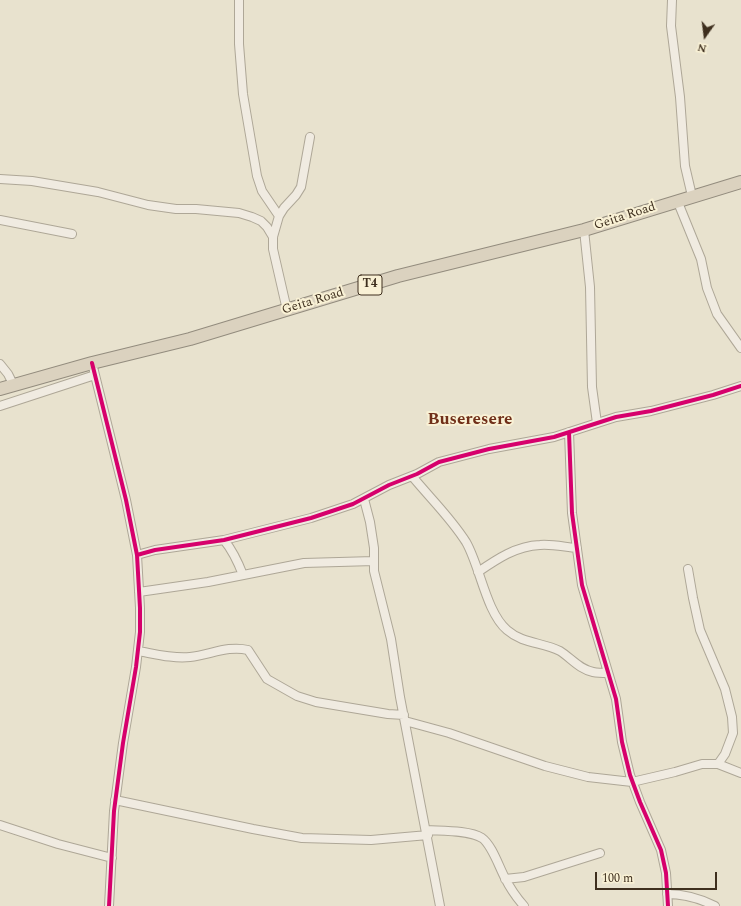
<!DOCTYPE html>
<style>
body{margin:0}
#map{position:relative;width:741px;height:906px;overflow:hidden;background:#e8e2ce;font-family:Spectral,serif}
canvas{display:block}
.north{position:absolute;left:685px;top:16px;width:40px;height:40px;-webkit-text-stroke:3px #f9f1d5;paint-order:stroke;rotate:194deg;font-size:11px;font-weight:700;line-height:16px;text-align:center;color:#3e2f1e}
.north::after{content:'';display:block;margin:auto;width:14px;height:18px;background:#3e2f1e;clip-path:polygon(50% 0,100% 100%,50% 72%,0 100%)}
.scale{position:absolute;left:595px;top:872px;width:122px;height:18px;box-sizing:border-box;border:2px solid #3e2f1e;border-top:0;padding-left:5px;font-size:12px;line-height:14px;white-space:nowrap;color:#3e2f1e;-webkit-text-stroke:3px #f9f1d5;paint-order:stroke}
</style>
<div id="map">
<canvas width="741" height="906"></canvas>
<div class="north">N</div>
<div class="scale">100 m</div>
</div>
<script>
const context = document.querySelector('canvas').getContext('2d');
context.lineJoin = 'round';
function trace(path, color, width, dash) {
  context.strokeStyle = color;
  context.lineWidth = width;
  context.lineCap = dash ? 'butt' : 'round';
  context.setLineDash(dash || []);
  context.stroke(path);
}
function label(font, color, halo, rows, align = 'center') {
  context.font = font + ' Spectral,serif';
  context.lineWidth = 4;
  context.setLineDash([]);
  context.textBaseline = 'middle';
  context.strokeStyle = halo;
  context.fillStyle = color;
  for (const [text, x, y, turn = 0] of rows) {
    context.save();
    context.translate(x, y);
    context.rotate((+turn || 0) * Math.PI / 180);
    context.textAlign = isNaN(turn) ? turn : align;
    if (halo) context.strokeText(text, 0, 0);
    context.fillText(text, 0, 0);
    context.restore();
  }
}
const minor = new Path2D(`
 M 239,0 L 239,44 L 243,94 L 257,176 L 262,191 L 279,216
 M 672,0 L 671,26 L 680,97 L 685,166 L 692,196
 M 0,179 L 32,181 L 98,192 L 148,205 L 176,209 L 196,209 L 239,213 L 252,217 L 261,221 L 267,227 L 273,237
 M 677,200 L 701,259 L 707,288 L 717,314 L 741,348
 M 0,220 L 72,234
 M 584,230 L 590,287 L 592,387 L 597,423
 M 287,310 L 273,249 L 273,237 L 279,216 L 284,208 L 296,195 L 301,187 L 310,137
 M 92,363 L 126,500 L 137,555 L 140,608 L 140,632 L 136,667 L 123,743 L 114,811 L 109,906
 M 0,364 L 8,374 L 14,386
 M 0,406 L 95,375
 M 569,432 L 572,513 L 582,585 L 616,699 L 622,742 L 630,775 L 640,802 L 661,850 L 666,873 L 668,906
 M 412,476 C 430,498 451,518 466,542 C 480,566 486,612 507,630 C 523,644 542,642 560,651 C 571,658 579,669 593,672 C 598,673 603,673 608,673
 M 364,499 L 370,522 L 374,548 L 374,571 L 391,639 L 400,697 L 440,906
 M 224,540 C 233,551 238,562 243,575
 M 137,555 L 155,550 L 224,540 L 311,518 L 353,504 L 389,485 L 417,474 L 439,462 L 489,449 L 554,437 L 616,417 L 651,411 L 713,395 L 741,386
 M 688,569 L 693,598 L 700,630 L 725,689 L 732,717 L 733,733 L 725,754 L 718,764
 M 478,572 C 497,559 516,546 540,545 C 552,544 565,547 577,548
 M 139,592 L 208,582 L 304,563 L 374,561
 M 138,651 C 155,654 174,659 190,657 C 210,655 228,645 248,650 L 267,679 L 297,696 L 316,702 L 388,714 L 404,715
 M 405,721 L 449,733 L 545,766 L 588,777 L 632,782 L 675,772 L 702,764 L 718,764 L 741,773
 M 115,800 L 253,829 L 302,838 L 371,840 L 428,835
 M 0,825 L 58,844 L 112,858
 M 427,830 C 441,831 469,830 482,838 C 492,845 499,867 505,878 C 510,888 516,897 524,906
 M 505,879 L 524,877 L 600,853
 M 667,894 C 683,894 701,899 715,906`);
const highway = new Path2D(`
 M 0,389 L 92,363 L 190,339 L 398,276 L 584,230 L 741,182`);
const cycleway = new Path2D(`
 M 92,363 L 126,500 L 137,555 L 140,608 L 140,632 L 136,667 L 123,743 L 114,811 L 109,906
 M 569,432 L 572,513 L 582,585 L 616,699 L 622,742 L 630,775 L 640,802 L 661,850 L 666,873 L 668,906
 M 137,555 L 155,550 L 224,540 L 311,518 L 353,504 L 389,485 L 417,474 L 439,462 L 489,449 L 554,437 L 616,417 L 651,411 L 713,395 L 741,386`);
const shields = [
 [370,285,24]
];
const shieldNames = [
 ["T4",370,285]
];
const streetNames = [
 ["Geita Road",625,217,-18],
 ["Geita Road",313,302,-17]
];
const districtNames = [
 ["Buseresere",470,421]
];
trace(minor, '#aea797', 10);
trace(highway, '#938c7e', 14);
trace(minor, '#f0ebe1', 8);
trace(highway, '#dbd2bf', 12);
trace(cycleway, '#d6006c', 4);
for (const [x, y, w] of shields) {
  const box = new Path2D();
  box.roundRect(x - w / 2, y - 10, w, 20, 3);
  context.fillStyle = '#f9f1d5';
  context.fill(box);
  trace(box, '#3e2f1e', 1);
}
label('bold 12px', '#3e2f1e', null, shieldNames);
label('13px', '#3e2f1e', '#f9f1d5', streetNames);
label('bold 17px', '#702f19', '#f9f1d5', districtNames);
</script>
